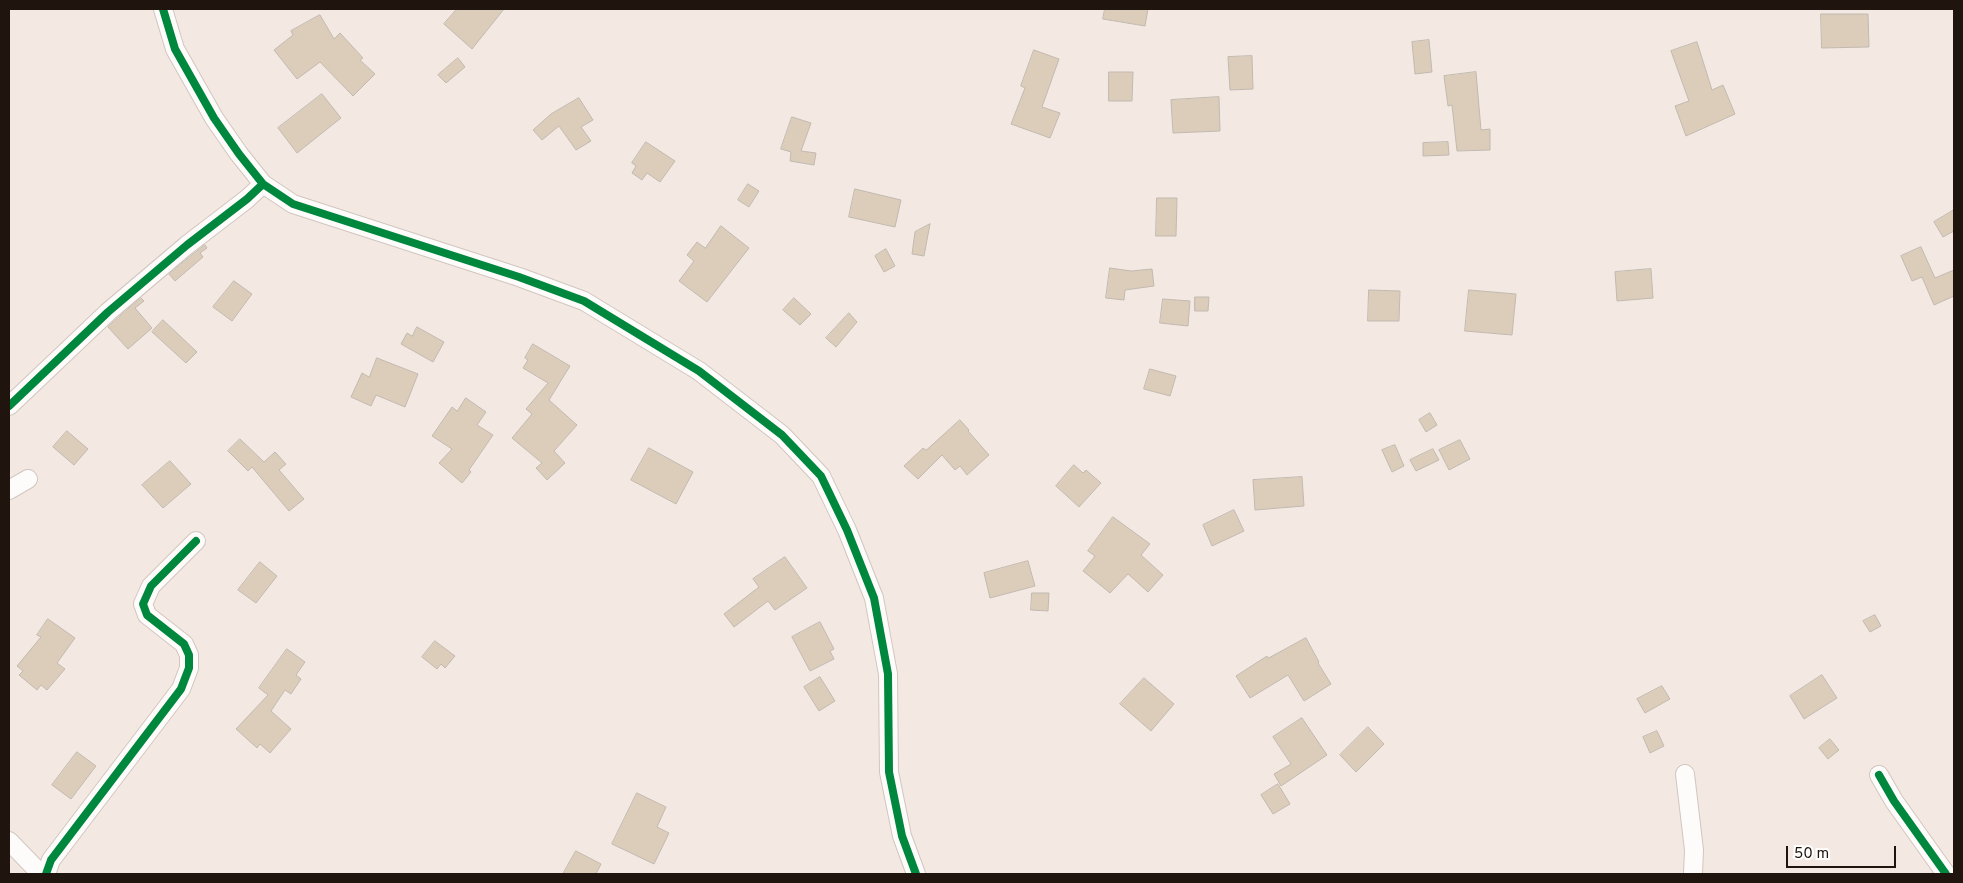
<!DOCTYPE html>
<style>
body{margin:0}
#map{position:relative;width:1963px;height:883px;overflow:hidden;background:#f4e9e2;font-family:Overpass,sans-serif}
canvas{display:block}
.frame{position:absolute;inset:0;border:10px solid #20150e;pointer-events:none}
.scale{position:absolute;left:1786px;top:846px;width:110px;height:22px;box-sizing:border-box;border:2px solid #20150e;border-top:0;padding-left:6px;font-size:15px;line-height:18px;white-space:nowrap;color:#20150e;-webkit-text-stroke:4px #fff;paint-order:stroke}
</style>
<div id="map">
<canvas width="1963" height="883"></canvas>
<div class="frame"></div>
<div class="scale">50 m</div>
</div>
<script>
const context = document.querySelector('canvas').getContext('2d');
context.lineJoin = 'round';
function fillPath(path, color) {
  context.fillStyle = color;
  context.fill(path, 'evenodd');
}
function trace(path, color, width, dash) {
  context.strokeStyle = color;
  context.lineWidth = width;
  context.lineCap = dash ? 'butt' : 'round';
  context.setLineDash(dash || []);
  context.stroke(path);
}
const building = new Path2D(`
 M 457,9 L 504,9 L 472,49 L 444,24 Z
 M 1105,9 L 1148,9 L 1145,26 L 1103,19 Z
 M 1821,14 L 1868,14 L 1869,47 L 1822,48 Z
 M 320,15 L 334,39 L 340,33 L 363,58 L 360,60 L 375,74 L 353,96 L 320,62 L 297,79 L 274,50 L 293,35 L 291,31 Z
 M 1429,40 L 1432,72 L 1415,74 L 1412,42 Z
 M 1697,42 L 1712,90 L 1723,85 L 1735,114 L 1686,136 L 1675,106 L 1689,101 L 1671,51 Z
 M 1034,50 L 1059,59 L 1042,107 L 1060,113 L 1050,138 L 1011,124 L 1025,88 L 1021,86 Z
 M 1252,56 L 1253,89 L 1230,90 L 1228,57 Z
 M 458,58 L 465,67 L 446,83 L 438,75 Z
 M 1109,72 L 1133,72 L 1132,101 L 1109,101 Z
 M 1476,72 L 1481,130 L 1490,129 L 1490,150 L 1457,151 L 1452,105 L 1448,106 L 1444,76 Z
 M 322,94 L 341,118 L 297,153 L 278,128 Z
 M 1219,97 L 1220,131 L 1173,133 L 1171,100 Z
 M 579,98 L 593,120 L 581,127 L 591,141 L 576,150 L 559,126 L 542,140 L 533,130 L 551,114 Z
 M 792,117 L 811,123 L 801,151 L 816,153 L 814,165 L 790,161 L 791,152 L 781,149 Z
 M 646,142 L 675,161 L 660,182 L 647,173 L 642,180 L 632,173 L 636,166 L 632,163 Z
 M 1448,142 L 1449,155 L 1423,156 L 1423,143 Z
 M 748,184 L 759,191 L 749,207 L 738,200 Z
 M 855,189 L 901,200 L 895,227 L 849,217 Z
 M 1157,198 L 1177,198 L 1176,236 L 1156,236 Z
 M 1954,210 L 1954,231 L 1943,237 L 1934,222 Z
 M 930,224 L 924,256 L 912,254 L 915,232 Z
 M 721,226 L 749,248 L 707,302 L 679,281 L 694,261 L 687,255 L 697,242 L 705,248 Z
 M 205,245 L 207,248 L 200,253 L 203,257 L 175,281 L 169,274 Z
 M 1921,247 L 1935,278 L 1954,270 L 1954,296 L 1934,305 L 1922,277 L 1912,281 L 1901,256 Z
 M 886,249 L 895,266 L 884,272 L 875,256 Z
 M 1110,268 L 1131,271 L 1152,269 L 1154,286 L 1125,290 L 1124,300 L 1106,298 Z
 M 1651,269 L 1653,298 L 1617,301 L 1615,272 Z
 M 234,281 L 252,294 L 232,321 L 213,307 Z
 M 1369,290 L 1400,291 L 1399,321 L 1368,321 Z
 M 1469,290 L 1516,294 L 1512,335 L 1465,331 Z
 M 1195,297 L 1209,297 L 1208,311 L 1195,311 Z
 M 141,298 L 144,301 L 135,308 L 152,328 L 128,349 L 108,327 Z
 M 794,298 L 811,314 L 800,325 L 783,310 Z
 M 1163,299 L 1190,301 L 1188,326 L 1160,323 Z
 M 849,313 L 857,322 L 836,347 L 826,338 Z
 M 163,320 L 197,352 L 186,363 L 152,332 Z
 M 417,327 L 444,342 L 433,362 L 401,344 L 407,333 L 412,336 Z
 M 533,344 L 570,366 L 549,400 L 577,425 L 554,451 L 565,463 L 547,480 L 536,468 L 542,463 L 512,438 L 532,414 L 526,409 L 548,383 L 523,368 L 528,360 L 525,358 Z
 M 377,358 L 418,374 L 405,407 L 376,395 L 371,406 L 351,397 L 362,373 L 369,377 Z
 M 1150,369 L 1176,376 L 1170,396 L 1144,389 Z
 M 466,398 L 486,412 L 477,425 L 493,435 L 469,470 L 471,472 L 462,483 L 439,463 L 452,449 L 432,436 L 452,407 L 457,411 Z
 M 1430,413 L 1437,425 L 1426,432 L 1419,420 Z
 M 960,420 L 969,430 L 968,431 L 989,455 L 967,475 L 960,466 L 955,470 L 942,455 L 918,479 L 904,466 L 923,448 L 926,450 Z
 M 67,431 L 88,449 L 74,465 L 53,447 Z
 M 240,439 L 264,462 L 275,452 L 286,464 L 279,470 L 304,499 L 289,511 L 252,467 L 248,471 L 228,451 Z
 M 1460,440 L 1470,459 L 1449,470 L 1439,450 Z
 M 1395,445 L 1404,466 L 1392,472 L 1382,450 Z
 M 649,448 L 693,472 L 676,504 L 631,480 Z
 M 1433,449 L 1439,460 L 1416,471 L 1410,460 Z
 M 170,461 L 191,484 L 163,508 L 142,485 Z
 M 1074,465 L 1083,473 L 1086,470 L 1101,483 L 1079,507 L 1056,486 Z
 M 1302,477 L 1304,506 L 1255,510 L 1253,480 Z
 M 1234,510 L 1244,531 L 1212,546 L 1203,525 Z
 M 1113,517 L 1150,544 L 1141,555 L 1163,575 L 1148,592 L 1128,574 L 1110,593 L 1083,571 L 1095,556 L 1088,551 Z
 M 785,557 L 807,588 L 775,610 L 768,601 L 734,627 L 724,614 L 759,587 L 753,579 Z
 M 1028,561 L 1035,586 L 990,598 L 984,573 Z
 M 260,562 L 277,576 L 256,603 L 238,590 Z
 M 1032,593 L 1049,593 L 1048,611 L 1031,610 Z
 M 1875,615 L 1881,626 L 1870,632 L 1863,621 Z
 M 48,619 L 75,638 L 57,663 L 65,669 L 47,690 L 41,685 L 37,690 L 19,675 L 23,671 L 17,666 L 41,637 L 37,635 Z
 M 820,622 L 834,649 L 830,651 L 834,659 L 810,671 L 792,637 Z
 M 1306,638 L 1319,662 L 1318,663 L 1331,684 L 1304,701 L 1288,675 L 1250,698 L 1236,676 L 1267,656 L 1268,658 Z
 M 435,641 L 455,656 L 445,668 L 441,664 L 437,669 L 422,657 Z
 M 287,649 L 305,662 L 296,675 L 301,679 L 291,694 L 285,690 L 271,711 L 291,729 L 270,753 L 260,744 L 257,748 L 236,729 L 268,695 L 259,688 Z
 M 1822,675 L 1837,698 L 1804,719 L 1790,696 Z
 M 820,677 L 835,701 L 819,711 L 804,687 Z
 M 1144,678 L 1174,704 L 1151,731 L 1120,704 Z
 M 1662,686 L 1670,699 L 1645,713 L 1637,699 Z
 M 1302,718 L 1327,755 L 1281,786 L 1274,774 L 1291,764 L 1273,737 Z
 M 1368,727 L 1384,744 L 1356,772 L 1340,755 Z
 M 1657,731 L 1664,746 L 1650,753 L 1643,737 Z
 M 1830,739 L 1839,750 L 1828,759 L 1819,748 Z
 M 77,752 L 96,766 L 71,799 L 52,785 Z
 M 1278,784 L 1290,804 L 1273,814 L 1261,795 Z
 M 637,793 L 666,807 L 657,827 L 669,833 L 654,864 L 612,844 Z
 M 576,851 L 601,864 L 596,874 L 563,874 Z`);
const minor = new Path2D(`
 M 163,9 L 175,49 L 214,118 L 239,154 L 263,184 L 293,204 L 519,277 L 584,301 L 699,371 L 782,435 L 821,476 L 847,530 L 874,598 L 888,674 L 889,772 L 902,836 L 916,874
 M 9,406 L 108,312 L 187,245 L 247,199 L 263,184
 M 9,490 L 28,479
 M 1685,774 L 1694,850 L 1693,874
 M 1879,775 L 1894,801 L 1946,874
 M 9,841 L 41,874
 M 46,874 L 51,860 L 181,689 L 189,668 L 189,655 L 184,644 L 147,615 L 143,604 L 151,586 L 196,541`);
const cycleway = new Path2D(`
 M 163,9 L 175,49 L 214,118 L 239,154 L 263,184 L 293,204 L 519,277 L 584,301 L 699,371 L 782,435 L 821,476 L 847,530 L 874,598 L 888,674 L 889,772 L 902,836 L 916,874
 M 9,406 L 108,312 L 187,245 L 247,199 L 263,184
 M 1879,775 L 1894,801 L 1946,874
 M 46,874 L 51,860 L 181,689 L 189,668 L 189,655 L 184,644 L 147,615 L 143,604 L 151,586 L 196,541`);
fillPath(building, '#dccdbb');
trace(building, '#c1b9b0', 1);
trace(minor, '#d1c6bf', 20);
trace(minor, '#fdfcfb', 18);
trace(cycleway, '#00873e', 8);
</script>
